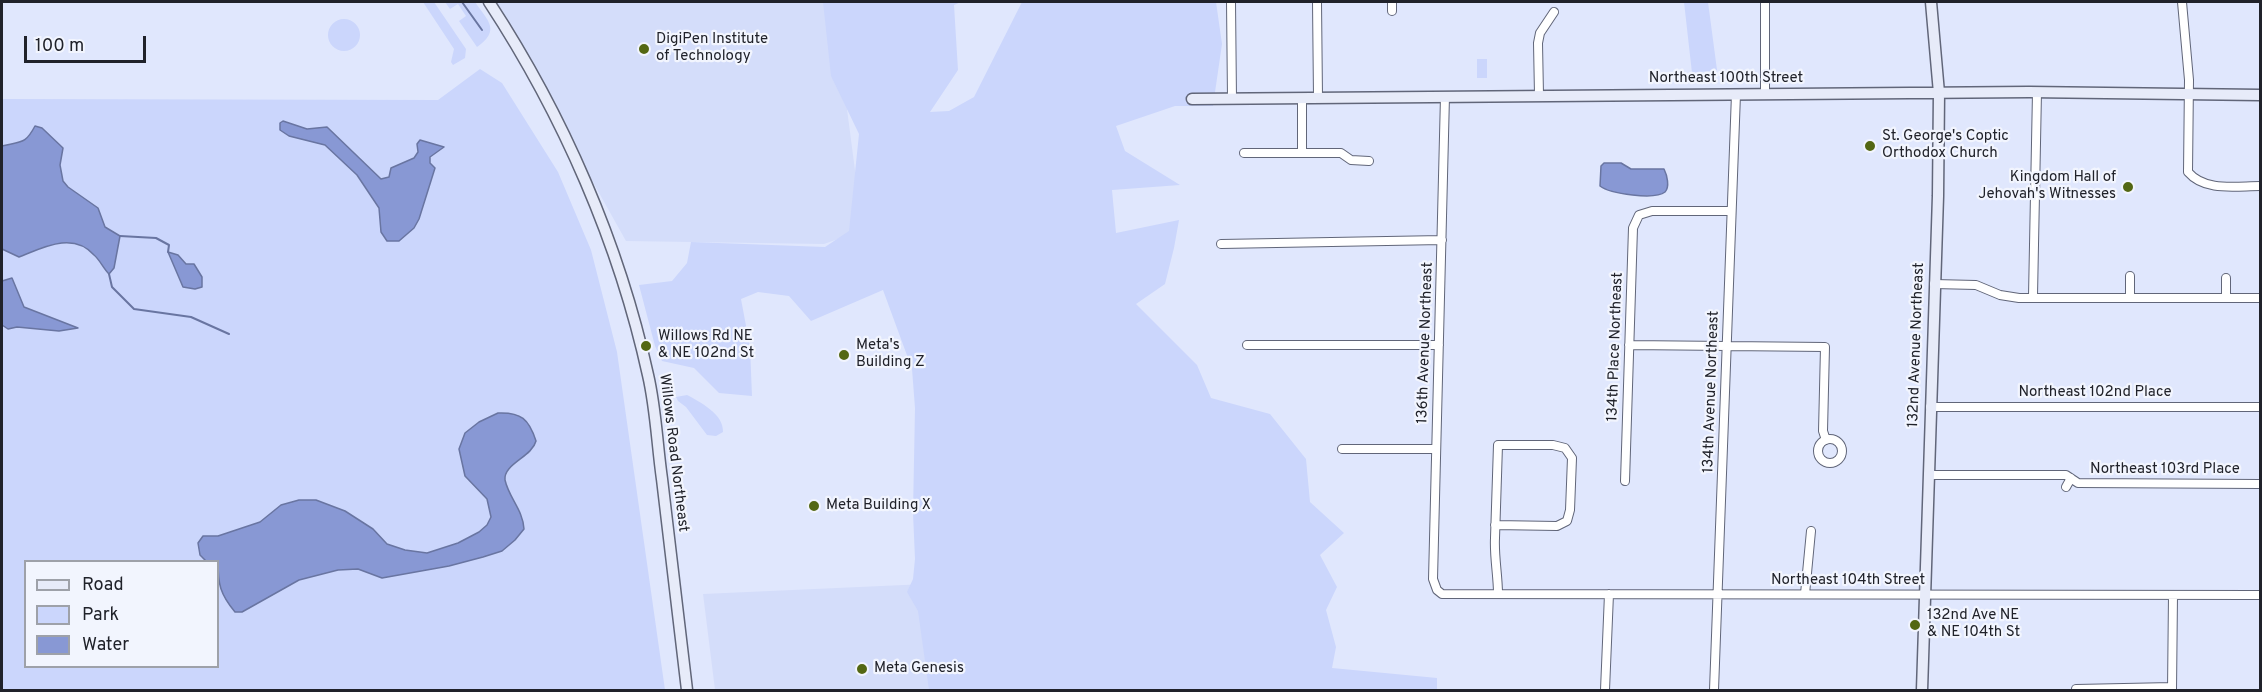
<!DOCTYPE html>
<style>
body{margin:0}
#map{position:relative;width:2262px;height:692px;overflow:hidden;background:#e0e7fd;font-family:Overpass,sans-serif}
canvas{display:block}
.frame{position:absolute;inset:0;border:3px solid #20222a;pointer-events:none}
.legend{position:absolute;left:24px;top:560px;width:195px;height:108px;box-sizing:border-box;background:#f2f5fe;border:2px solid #9ea1a9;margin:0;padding:8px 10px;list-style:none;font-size:18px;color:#20222a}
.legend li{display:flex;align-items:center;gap:12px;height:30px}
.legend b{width:30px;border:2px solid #9ea1a9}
.scale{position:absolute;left:24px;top:36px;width:122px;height:27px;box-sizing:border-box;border:3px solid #20222a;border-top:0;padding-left:8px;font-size:18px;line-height:21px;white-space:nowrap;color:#20222a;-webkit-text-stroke:4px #f2f5fe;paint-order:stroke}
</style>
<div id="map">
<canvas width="2262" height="692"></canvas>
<div class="frame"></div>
<ul class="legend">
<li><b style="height:8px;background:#e7ebf9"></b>Road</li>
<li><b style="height:16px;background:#cbd6fc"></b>Park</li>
<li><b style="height:16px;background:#8898d4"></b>Water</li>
</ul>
<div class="scale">100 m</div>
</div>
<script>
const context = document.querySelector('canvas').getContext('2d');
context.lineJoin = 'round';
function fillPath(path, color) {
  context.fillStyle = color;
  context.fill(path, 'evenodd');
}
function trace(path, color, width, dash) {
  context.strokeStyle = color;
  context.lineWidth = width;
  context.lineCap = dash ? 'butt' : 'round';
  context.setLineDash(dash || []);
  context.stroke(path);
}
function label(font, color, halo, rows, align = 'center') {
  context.font = font + ' Overpass,sans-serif';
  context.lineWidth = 4.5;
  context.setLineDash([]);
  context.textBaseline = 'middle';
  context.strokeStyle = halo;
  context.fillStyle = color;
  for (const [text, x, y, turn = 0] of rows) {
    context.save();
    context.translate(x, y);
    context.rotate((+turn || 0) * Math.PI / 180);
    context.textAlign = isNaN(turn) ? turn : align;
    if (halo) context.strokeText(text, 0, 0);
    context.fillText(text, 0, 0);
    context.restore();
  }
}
const built = new Path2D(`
 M 492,2 L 833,2 L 859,201 L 852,234 L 824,244 L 626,241 Z
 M 926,584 L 932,690 L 715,690 L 703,594 Z`);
const green = new Path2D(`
 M 423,2 L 434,2 L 466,49 L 465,58 L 453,65 L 451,62 L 454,49 Z
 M 445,2 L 475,2 C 488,21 501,30 477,47 L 459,21 L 466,16 L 458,4 L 450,9 Z
 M 823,2 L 961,2 L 954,5 L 958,70 L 930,112 L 949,111 L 974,97 L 1022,2 L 1216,2 L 1222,44 L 1213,106 L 1175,106 L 1116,126 L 1125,151 L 1180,185 L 1112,190 L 1116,233 L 1179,220 L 1174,248 L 1165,284 L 1136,304 L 1197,365 L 1211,398 L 1270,414 L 1306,459 L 1310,502 L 1344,533 L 1320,555 L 1337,587 L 1326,610 L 1336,647 L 1332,668 L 1437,678 L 1437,690 L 929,690 L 918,611 L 907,592 L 913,579 L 915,559 L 913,513 L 915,408 L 912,369 L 883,290 L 811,321 L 789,296 L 758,292 L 741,299 L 750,347 L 752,396 L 719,393 L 694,368 L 662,361 L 655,346 L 639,285 L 672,281 L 687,263 L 691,242 L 825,247 L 849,231 L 859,134 L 831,76 Z
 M 1684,2 L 1708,2 L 1717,70 L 1692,73 Z
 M328 35a16 16 0 1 1 32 0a16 16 0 1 1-32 0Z
 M 1477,59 L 1487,59 L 1487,78 L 1477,78 Z
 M 480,69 L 502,83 L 558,172 L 591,250 L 617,352 L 665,690 L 2,690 L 2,99 L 438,100 ZM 26,562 L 218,562 L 218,666 L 26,666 Z
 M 687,395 C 700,402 724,414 723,432 L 716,436 L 707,435 L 686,407 L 678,401 L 676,397 Z`);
const water = new Path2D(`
 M 283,121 L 307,129 L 327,127 L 381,179 L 389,177 L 391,168 L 414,158 L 418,152 L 417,144 L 420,140 L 444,147 L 430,157 L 430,163 L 435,168 L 419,219 L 414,228 L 399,241 L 387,241 L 381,232 L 379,208 L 357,175 L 325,145 L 289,136 L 280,130 L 280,123 Z
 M 35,126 L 42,128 L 63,148 L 60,165 L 63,181 L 68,187 L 98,208 L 105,227 L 120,236 L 114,268 L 109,274 C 103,268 100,260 94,255 C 73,231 42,248 19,257 L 2,249 L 2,146 C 21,141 25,145 35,126 Z
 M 1604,163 L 1621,163 L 1631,169 L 1664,169 C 1667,175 1670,187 1665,192 C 1655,200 1610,194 1600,186 L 1601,166 Z
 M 168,252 L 178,255 L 186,264 L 194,264 L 202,277 L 202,287 L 195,289 L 183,287 Z
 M 12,278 L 24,307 L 78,328 L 59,331 L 17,327 L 8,329 L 2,325 L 2,281 Z
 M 498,413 C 521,412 529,419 536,441 C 532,457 503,464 505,480 C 509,498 523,510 524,529 L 515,540 L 502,551 L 483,557 L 449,566 L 382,578 L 358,569 L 338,570 L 299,580 L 242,612 L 235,612 C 220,594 218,584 218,562 L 206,561 L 200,555 L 198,543 L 203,536 L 218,536 L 260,522 L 281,505 L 299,500 L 316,500 L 345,511 L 373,529 L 387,544 L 405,550 L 427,553 L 458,543 L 479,532 L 487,525 L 491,517 L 487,499 L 465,476 L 459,449 L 465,433 L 479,422 Z`);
const stream = new Path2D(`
 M 462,2 L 482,30
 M 120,236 L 156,238 L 169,245 L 168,252
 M 109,274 L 112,287 L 134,309 L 191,317 L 229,334`);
const street = new Path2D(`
 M 1231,2 L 1232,99
 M 1317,2 L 1318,97
 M 1765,2 L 1765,93
 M 2182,2 L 2189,80 L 2188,172 C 2205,192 2236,186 2260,186
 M 1392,11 L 1392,2
 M 1539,95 L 1538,43 L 1540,33 L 1554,12
 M 1445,96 L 1433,579 L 1437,590 L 1442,594 L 2260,595
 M 1302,98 L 1302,152
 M 1244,153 L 1341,153 L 1351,160 L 1369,161
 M 1221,244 L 1442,240
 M 2226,278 L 2226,298
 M 1934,284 L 1976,285 L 2000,295 L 2019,298 L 2260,298
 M 2033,296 L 2037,92
 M 2130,297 L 2130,276
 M 1247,345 L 1439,345
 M 1629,345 L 1825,347 L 1823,431 L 1826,440
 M 1930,407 L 2260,407
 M1818 451a12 12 0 1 1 24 0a12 12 0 1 1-24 0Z
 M 1342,449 L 1436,449
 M 1928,475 L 2066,475 L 2078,483 L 2260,484
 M 1625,481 L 1633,228 L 1639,215 L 1652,211 L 1730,211
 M 2066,487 L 2071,478
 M 1495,525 L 1557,526 L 1567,521 L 1570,510 L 1572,458 L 1565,448 L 1553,445 L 1498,445 L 1495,538 C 1494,557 1498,575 1498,594
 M 1805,594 L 1811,531
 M 2076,689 L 2172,687
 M 1605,690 L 1609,594
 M 1714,690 L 1736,94
 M 2172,690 L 2173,595`);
const secondary = new Path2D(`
 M 489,2 C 563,115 619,243 648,375 C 656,409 657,444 662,479 C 670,549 679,620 687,690
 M 1192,99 L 2029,92 L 2260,95
 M 1922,690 L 1938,196 L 1939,93 L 1931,2`);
const markers = [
 [644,49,6,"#536713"],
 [1870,146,6,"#536713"],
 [2128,187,6,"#536713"],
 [646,346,6,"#536713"],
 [844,355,6,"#536713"],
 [814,506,6,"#536713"],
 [1915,625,6,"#536713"],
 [862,669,6,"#536713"]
];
const poiNames = [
 ["DigiPen Institute",656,40],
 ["of Technology",656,57],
 ["St. George's Coptic",1882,137],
 ["Orthodox Church",1882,154],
 ["Kingdom Hall of",2116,178,"right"],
 ["Jehovah's Witnesses",2116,195,"right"],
 ["Willows Rd NE",658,337],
 ["& NE 102nd St",658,354],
 ["Meta's",856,346],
 ["Building Z",856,363],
 ["Meta Building X",826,506],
 ["132nd Ave NE",1927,616],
 ["& NE 104th St",1927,633],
 ["Meta Genesis",874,669]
];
const streetNames = [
 ["Northeast 100th Street",1726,79],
 ["136th Avenue Northeast",1426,343,-88],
 ["132nd Avenue Northeast",1917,345,-88],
 ["134th Place Northeast",1616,347,-88],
 ["134th Avenue Northeast",1712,392,-88],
 ["Northeast 102nd Place",2095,393],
 ["Willows Road Northeast",673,453,83],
 ["Northeast 103rd Place",2165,470],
 ["Northeast 104th Street",1848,581]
];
fillPath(built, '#d4ddfa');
fillPath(green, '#cbd6fc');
fillPath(water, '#8898d4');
trace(water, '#6975a1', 1.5);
trace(stream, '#6975a1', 2);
trace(street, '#616679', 10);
trace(secondary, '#616679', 13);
trace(street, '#fff', 8);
trace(secondary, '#e7ebf9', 10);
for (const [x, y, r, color] of markers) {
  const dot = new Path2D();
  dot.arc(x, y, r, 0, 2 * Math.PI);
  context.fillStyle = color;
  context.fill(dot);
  trace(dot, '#f2f5fe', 2);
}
label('15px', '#20222a', '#f2f5fe', poiNames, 'left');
label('15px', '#20222a', '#f2f5fe', streetNames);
</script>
